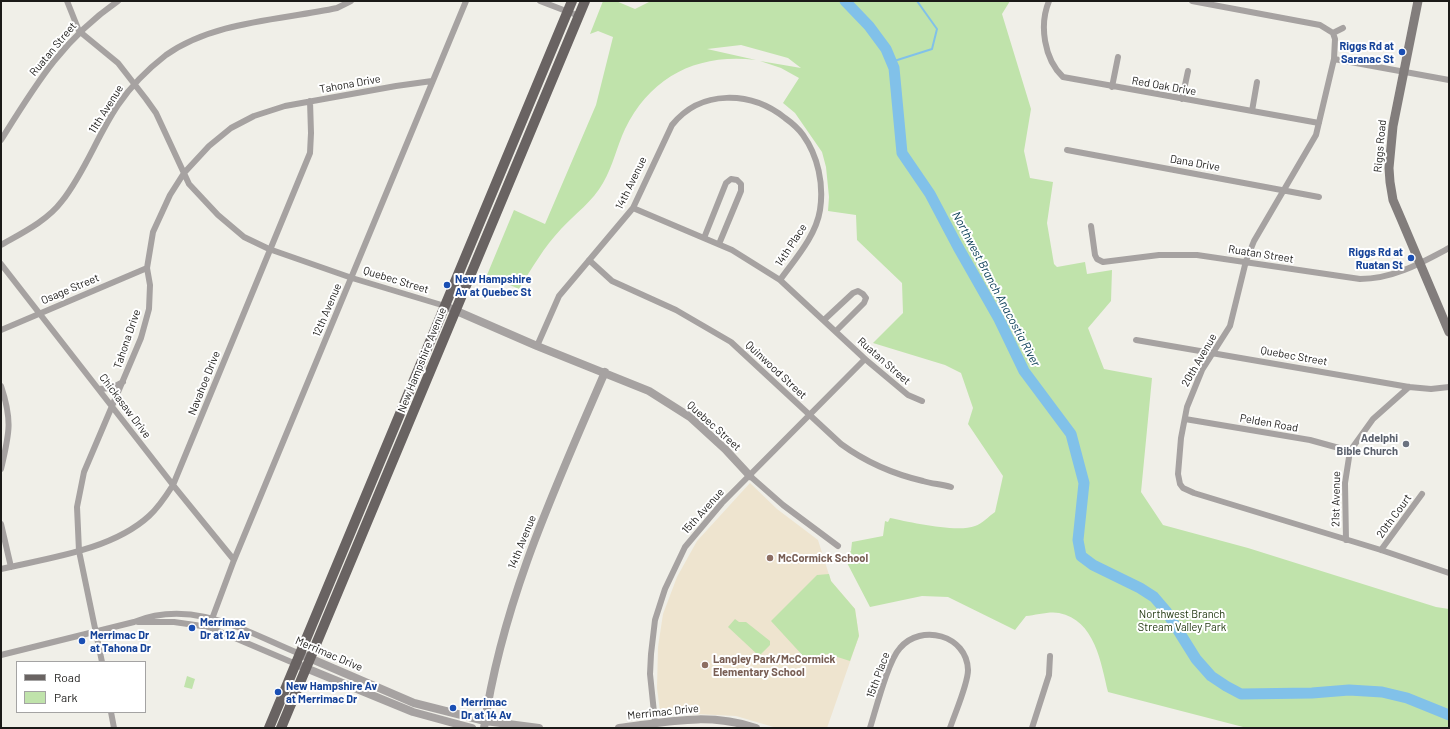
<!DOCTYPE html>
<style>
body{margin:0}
#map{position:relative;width:1450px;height:729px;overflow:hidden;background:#f0efe8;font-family:Barlow,sans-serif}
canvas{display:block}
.frame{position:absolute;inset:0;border:2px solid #1b1a18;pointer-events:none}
.legend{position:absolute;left:16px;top:661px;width:130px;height:52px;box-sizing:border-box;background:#fff;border:1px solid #a4a3a3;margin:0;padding:5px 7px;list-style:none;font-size:12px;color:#1b1a18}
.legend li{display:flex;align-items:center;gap:8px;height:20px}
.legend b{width:20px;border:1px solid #a4a3a3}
</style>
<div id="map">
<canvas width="1450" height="729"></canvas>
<div class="frame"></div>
<ul class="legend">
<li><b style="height:5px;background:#696362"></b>Road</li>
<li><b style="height:11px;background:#c0e3ab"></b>Park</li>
</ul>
</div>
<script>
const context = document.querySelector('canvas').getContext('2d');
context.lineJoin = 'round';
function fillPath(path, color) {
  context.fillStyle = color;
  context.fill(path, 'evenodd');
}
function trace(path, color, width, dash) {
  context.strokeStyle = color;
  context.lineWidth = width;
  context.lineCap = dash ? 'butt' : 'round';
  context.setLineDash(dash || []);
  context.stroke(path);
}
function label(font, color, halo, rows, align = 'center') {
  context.font = font + ' Barlow,sans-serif';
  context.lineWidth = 4;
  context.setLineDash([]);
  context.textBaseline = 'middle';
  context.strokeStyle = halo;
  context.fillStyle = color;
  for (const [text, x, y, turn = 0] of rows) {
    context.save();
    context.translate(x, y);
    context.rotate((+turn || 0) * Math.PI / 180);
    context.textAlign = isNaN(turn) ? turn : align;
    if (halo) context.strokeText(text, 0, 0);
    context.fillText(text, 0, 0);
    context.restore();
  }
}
const education = new Path2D(`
 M 750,483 L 777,509 L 818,540 L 831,581 L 855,609 L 859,636 L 827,728 L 777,728 L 736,716 L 695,714 L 666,715 L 660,711 L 657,688 L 658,647 L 663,614 L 677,577 L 697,541 Z`);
const green = new Path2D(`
 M 603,1 L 616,1 L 635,9 L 651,1 L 1010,1 L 1002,14 L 1031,109 L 1024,151 L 1030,178 L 1053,182 L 1047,223 L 1054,264 L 1057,267 L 1085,262 L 1087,274 L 1112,270 L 1111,301 L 1088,328 L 1104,369 L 1152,378 L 1141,492 L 1163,525 L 1248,548 L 1436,607 L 1449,609 L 1449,728 L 1247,728 L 1108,692 C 1101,663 1095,620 1059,613 C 1050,611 1036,615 1026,616 L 1015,630 L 948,597 L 922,596 L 870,607 L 844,557 L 851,551 L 852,542 L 883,536 L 885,521 L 888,522 L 890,518 C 909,522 957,533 975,526 C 982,524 989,516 995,512 L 1003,476 L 968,424 L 973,408 L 961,373 L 945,365 L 873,343 L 903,313 L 902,283 L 857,240 L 856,215 L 828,211 L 829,197 L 826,167 L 822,152 L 795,113 L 783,103 L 799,78 L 781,68 L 760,61 L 801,68 L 788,58 L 741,45 L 707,49 L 756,60 C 698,53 651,76 625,129 C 617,146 613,166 603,183 C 593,201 575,214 561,229 C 544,247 532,268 519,289 L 487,275 L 514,210 L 545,224 L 596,105 L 613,37 L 598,31 L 590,34 Z
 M 829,574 L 831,581 L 855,609 L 859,636 L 850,661 L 828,654 L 805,658 L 771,621 L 817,575 Z
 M 735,619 L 739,622 L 746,622 L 770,641 L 770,645 L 760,655 L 758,655 L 728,627 Z
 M 187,676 L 195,679 L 192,689 L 184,687 Z`);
const stream = new Path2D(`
 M 891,62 L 932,49 L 937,29 L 917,1`);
const river = new Path2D(`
 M 845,1 L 869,26 L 886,49 L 894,68 L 902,153 L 930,194 L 958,247 L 999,319 L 1024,371 L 1071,434 L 1084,483 L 1078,540 L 1081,556 L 1093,565 L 1140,588 L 1154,597 L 1166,611 L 1196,659 L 1211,676 L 1226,686 L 1241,694 L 1312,693 L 1349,690 L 1382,692 L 1407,698 L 1449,715`);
const minor = new Path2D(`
 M 67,1 L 79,31 L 118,63 L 146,99 L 156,113 L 189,184 L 218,215 L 244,237 L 269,249 L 352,278 L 445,306
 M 540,1 L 579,16
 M 1049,1 C 1039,25 1044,59 1063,77 L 1319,123
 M 1192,1 L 1320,25 L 1333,33 L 1343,28
 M 1333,33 L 1335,39 L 1334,59 L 1316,135 L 1254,241 L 1246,261 L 1230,326 L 1202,370 L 1187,407 L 1181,438 L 1178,474 L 1180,484 L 1183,488 L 1194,493 L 1381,550 L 1449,573
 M 1334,59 L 1449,80
 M 1112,87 L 1118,57
 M 1182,99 L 1188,71
 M 1252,111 L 1257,82
 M 1,140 C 36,84 63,39 118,1
 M 1067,150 L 1319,197
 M 633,208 L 732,250 L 780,280 L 865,359 L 908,395 L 922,401
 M 1091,226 L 1095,255 L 1097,259 L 1103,262 L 1159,255 L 1197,255 L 1360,279 C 1393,279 1421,263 1449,248
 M 704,238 L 726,183 L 731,179 L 737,180 L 741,184 L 741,191 L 719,244
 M 1,245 C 22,233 47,221 62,201 C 85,172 97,136 118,105 C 131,86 148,69 166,55 C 214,21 281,20 337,8 L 351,1
 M 589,260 L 612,281 L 676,310 L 731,342 L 841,444 C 867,463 893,474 923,481 C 932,484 941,484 951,487
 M 1,264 L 173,485 L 234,560
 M 824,320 L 853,293 L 858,291 L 863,294 L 866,298 L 864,303 L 836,331
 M 1,330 L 147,268
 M 1136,340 L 1409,387 L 1431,389 L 1449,387
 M 537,346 L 559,296 L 633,208 L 672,125 C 701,89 751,91 785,118 C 792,123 798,128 803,135 C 818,156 824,184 820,210 C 816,236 795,259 780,280
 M 1,386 C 13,422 9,434 1,469
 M 99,389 L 112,388 L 123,382
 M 1185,419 L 1310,440 L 1350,451
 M 750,476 L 783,505 L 838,546
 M 1,524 L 11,567
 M 1346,540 L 1345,483 L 1350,451 L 1373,419 L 1409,387
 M 1381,550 L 1422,494
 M 1,569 C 48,558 112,550 149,516 C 159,507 166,496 173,485 L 310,153 L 311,133 L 310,101
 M 138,622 L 174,622 L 209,627 L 296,664
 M 209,627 L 234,560 L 466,1
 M 1,655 L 134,622 C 194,598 246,632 300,654
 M 102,662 L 79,551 L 77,507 L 84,472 L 141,338 L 149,309 L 150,285 L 147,268 L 153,232 L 170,195 L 184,173 L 209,146 L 231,128 L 254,116 L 285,106 L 396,86 L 432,81
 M 111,712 L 114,728
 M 655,722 L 650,674 L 651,654 L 655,620 L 665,589 L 685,547 L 722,503 L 865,359
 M 870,728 C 876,709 888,661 900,648 C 921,623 967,635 968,670 C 968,684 955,713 950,728
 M 1032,728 L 1049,675 L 1050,656`);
const tertiary = new Path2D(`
 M 445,306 L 537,346 L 649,391 L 690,417 L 725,449 L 750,476
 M 300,654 L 414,703 L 485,721 L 539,728
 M 296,664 L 413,712 L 472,728
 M 484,728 C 502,602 555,488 605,372
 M 619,728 C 667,722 708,712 756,728`);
const secondary = new Path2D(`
 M 1418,1 L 1393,126 L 1389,168 L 1390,182 L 1393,200 L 1402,221 L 1449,332`);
const primary = new Path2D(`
 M 269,728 L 572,1
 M 281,728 L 585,1`);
const markers = [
 [1402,52,4,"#1a4fb4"],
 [1411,258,4,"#1a4fb4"],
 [447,285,4,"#1a4fb4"],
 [1406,444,4,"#6b7280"],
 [770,558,4,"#8d6e63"],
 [192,628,4,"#1a4fb4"],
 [82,641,4,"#1a4fb4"],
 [705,665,4,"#8d6e63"],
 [278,692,4,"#1a4fb4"],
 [453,708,4,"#1a4fb4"]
];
const transitNames = [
 ["Riggs Rd at",1394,46,"right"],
 ["Saranac St",1394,59,"right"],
 ["Riggs Rd at",1403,252,"right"],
 ["Ruatan St",1403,265,"right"],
 ["New Hampshire",455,279],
 ["Av at Quebec St",455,292],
 ["Merrimac",200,622],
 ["Dr at 12 Av",200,635],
 ["Merrimac Dr",90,635],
 ["at Tahona Dr",90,648],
 ["New Hampshire Av",286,686],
 ["at Merrimac Dr",286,699],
 ["Merrimac",461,702],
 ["Dr at 14 Av",461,715]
];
const streetNames = [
 ["Ruatan Street",53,49,-50],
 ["Tahona Drive",350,84,-10],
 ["Red Oak Drive",1164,86,10],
 ["11th Avenue",106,109,-58],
 ["Riggs Road",1380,146,-85],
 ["Dana Drive",1195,163,10],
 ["14th Avenue",631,183,-64],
 ["14th Place",791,245,-57],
 ["Ruatan Street",1261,254,9],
 ["Quebec Street",396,280,17],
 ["Osage Street",70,289,-23],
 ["12th Avenue",327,310,-67],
 ["Tahona Drive",127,339,-71],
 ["Quebec Street",1294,356,10],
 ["New Hampshire Avenue",422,360,-68],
 ["20th Avenue",1199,360,-60],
 ["Ruatan Street",884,361,41],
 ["Quinwood Street",776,370,43],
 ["Navahoe Drive",204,383,-68],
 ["Chickasaw Drive",125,406,53],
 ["Pelden Road",1269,423,10],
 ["Quebec Street",714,426,42],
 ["21st Avenue",1336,499,-89],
 ["15th Avenue",703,511,-48],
 ["20th Court",1394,516,-54],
 ["14th Avenue",522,542,-68],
 ["Merrimac Drive",329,654,23],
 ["15th Place",878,675,-70],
 ["Merrimac Drive",663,712,-6]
];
const worshipNames = [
 ["Adelphi",1398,438],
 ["Bible Church",1398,451]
];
const educationNames = [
 ["McCormick School",778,558],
 ["Langley Park/McCormick",713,659],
 ["Elementary School",713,672]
];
const parkNames = [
 ["Northwest Branch",1182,614],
 ["Stream Valley Park",1182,627]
];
const waterNames = [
 ["Northwest Branch Anacostia River",996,289,62]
];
fillPath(education, '#eee4cf');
fillPath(green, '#c0e3ab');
trace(stream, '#81c1e9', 2);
trace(river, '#81c1e9', 11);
trace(minor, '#a6a2a1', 6);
trace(tertiary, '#a6a2a1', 8);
trace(secondary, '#827d7c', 9);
trace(primary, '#696362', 10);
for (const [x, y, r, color] of markers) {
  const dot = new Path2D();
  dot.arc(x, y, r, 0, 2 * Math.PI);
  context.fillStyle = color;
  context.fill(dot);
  trace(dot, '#fff', 1.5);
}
label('bold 11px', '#164399', '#fff', transitNames, 'left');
label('11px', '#1b1a18', '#fff', streetNames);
label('bold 11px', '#5b616d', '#fff', worshipNames, 'right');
label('bold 11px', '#785e54', '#fff', educationNames, 'left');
label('11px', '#213810', '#fff', parkNames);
label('italic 12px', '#003650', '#fff', waterNames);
</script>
